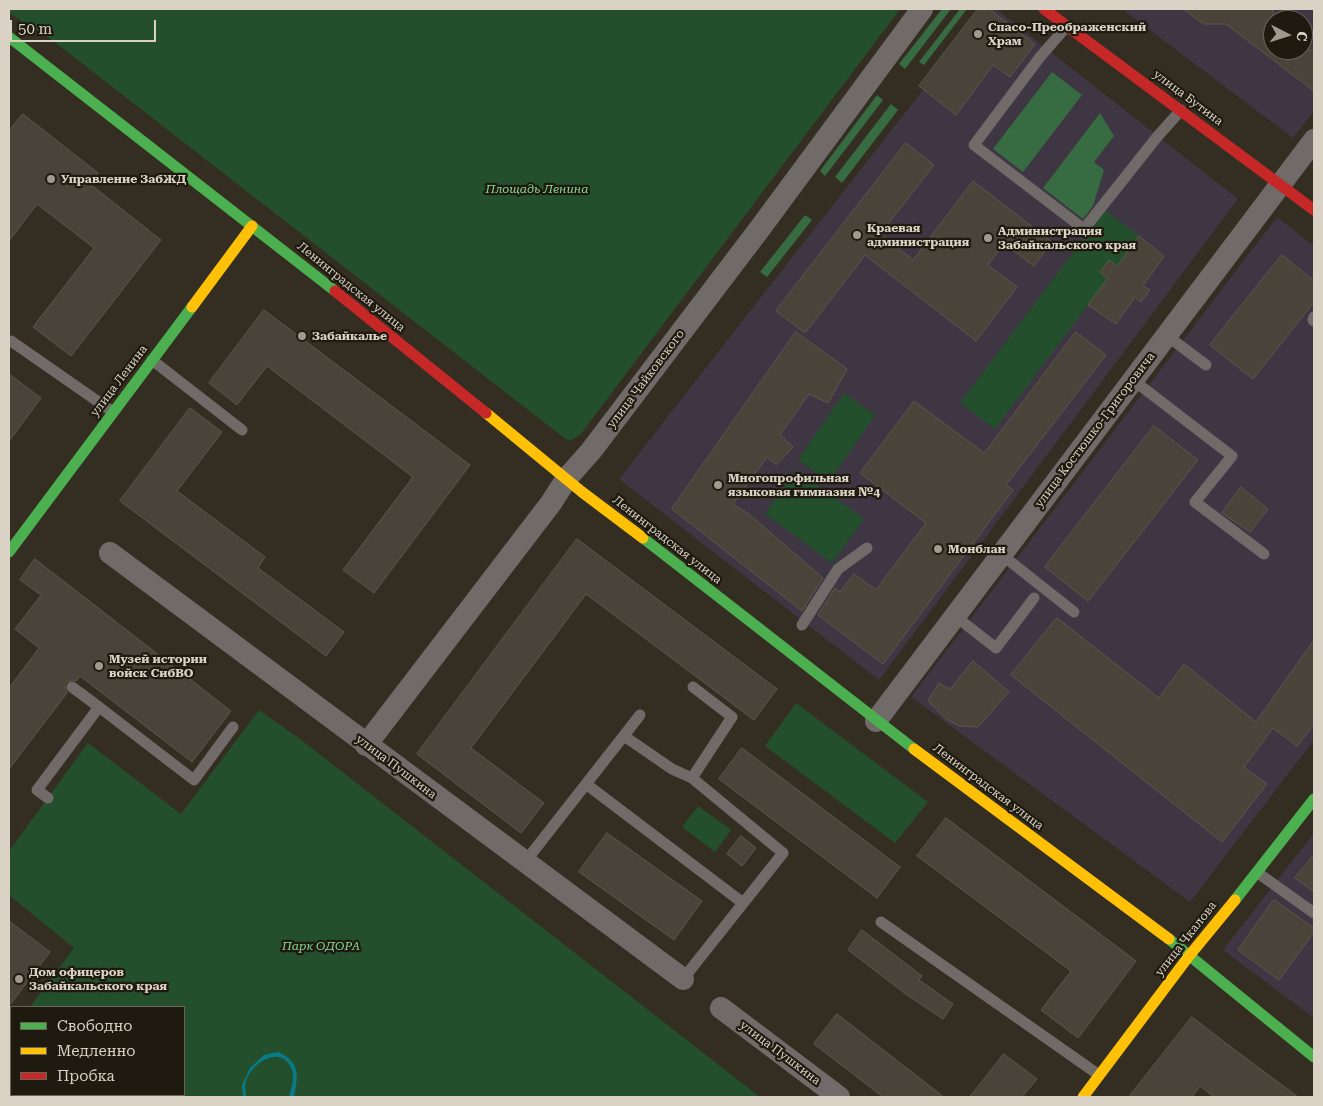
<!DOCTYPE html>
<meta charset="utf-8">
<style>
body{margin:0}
#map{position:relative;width:1323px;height:1106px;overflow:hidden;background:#342e22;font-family:"Roboto Serif",serif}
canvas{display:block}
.frame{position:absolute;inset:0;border:10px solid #dad3c5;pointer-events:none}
.legend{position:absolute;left:10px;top:1006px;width:175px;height:90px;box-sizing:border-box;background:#1f1a10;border:1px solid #6a6458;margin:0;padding:6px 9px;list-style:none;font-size:15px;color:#dad3c5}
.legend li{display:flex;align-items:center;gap:10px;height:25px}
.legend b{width:25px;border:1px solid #6a6458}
.north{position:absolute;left:1263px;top:10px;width:50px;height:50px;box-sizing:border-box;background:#1f1a10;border:1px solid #6a6458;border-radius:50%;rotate:95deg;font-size:14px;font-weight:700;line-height:20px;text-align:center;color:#dad3c5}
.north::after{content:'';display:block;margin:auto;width:18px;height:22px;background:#a0998c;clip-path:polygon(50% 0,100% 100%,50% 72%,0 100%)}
.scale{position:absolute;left:10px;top:20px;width:146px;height:22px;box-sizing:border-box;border:2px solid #dad3c5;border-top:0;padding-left:6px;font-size:15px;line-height:18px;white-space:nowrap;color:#dad3c5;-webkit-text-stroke:4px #1f1a10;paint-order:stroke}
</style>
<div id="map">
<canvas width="1323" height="1106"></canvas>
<div class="frame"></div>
<ul class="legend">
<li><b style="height:6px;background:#4caf50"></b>Свободно</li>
<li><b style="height:6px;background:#ffc107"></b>Медленно</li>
<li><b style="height:6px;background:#c62828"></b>Пробка</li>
</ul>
<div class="north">С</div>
<div class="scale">50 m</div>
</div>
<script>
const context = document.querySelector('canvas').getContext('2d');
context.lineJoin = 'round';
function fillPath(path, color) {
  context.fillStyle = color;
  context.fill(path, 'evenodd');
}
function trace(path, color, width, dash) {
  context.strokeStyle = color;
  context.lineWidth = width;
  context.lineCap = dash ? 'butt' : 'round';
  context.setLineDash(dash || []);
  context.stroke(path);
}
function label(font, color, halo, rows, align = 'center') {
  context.font = font + ' "Roboto Serif",serif';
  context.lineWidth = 4.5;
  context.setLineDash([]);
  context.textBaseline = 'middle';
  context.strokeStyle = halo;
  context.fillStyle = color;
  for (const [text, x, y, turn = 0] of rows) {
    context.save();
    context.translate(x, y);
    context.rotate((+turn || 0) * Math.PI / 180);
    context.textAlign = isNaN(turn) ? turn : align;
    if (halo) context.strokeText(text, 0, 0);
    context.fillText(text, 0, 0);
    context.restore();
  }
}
const commercial = new Path2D(`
 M 986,9 L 996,9 L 1238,199 L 879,680 L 619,479 Z
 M 1122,9 L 1314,9 L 1314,111 L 1293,138 ZM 1273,20 L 1303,20 L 1303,50 L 1273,50 Z
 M 1277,217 L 1314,246 L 1314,740 L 1190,902 L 911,697 Z
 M 1314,833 L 1314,1018 L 1223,950 Z`);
const green = new Path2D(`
 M 9,9 L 900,9 L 580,435 L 570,441 L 563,437 L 52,40 L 9,13 Z
 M 1105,210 L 1139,236 L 1117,266 L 1109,260 L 1100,272 L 1108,278 L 995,429 L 960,403 Z
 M 844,393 L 875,415 L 829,482 L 798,460 Z
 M 797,470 L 864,519 L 832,563 L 765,514 Z
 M 796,703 L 928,802 L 895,843 L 765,746 Z
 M 259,710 L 300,739 L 760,1097 L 118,1097 L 114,1095 L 184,1095 L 184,1007 L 30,1007 L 74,948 L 9,895 L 9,851 L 88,743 L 181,814 Z
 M 698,806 L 731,830 L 715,852 L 682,827 Z`);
const forest = new Path2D(`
 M 942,9 L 951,9 L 905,69 L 899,64 Z
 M 960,9 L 967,9 L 924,65 L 919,62 Z
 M 1052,72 L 1082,95 L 1023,172 L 993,149 Z
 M 877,95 L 883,100 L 825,176 L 820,171 Z
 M 891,104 L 898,110 L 842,183 L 835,177 Z
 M 1100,113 L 1114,136 L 1094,162 L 1104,170 L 1093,206 L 1083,219 L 1043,188 Z
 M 805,215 L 812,220 L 767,277 L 760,272 Z`);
const water = new Path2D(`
 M 278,1052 C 301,1062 298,1076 294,1097 L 289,1097 C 291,1089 295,1078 292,1070 C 282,1042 248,1064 245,1085 C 245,1089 246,1094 246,1097 L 243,1097 L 242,1085 L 250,1068 L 264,1055 Z`);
const building = new Path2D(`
 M 978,9 L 989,9 L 1035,44 L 1010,77 L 993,65 L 956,115 L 919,86 Z
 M 1184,9 L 1273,9 L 1273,50 L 1314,50 L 1314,91 L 1226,24 L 1204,24 Z
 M 23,114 L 98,173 L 90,184 L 161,240 L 71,356 L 33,327 L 94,248 L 37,204 L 9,241 L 9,131 Z
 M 906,143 L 934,165 L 880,234 L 913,260 L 973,181 L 1052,242 L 1034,266 L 1004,244 L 988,265 L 1017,287 L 976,341 L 865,255 L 805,333 L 776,311 Z
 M 1139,236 L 1164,256 L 1143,286 L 1150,290 L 1141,302 L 1135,297 L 1116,324 L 1088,305 L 1108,278 L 1100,272 L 1109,260 L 1117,266 Z
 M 1282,255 L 1314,281 L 1314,302 L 1253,379 L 1210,345 Z
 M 264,310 L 470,465 L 374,593 L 343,570 L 413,477 L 267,366 L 237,405 L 209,383 Z
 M 796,332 L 847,369 L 828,403 L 809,394 L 780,435 L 793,447 L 776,465 L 767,457 L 733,504 L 750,515 L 823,578 L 802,611 L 672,509 Z
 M 1076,332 L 1106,355 L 1006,485 L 1013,490 L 883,664 L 818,615 L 835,588 L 840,592 L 854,574 L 876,590 L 926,523 L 860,473 L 914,401 L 984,453 Z
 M 9,374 L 41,398 L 9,441 Z
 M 190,408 L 222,432 L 177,491 L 265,557 L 258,568 L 344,632 L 326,656 L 120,501 Z
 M 1154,426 L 1198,460 L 1088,601 L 1045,567 Z
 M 1241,487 L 1268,509 L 1250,532 L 1222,513 Z
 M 577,539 L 777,689 L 754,720 L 586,594 L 471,748 L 544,803 L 521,833 L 417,754 Z
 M 35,559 L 231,711 L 192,762 L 80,676 L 76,681 L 72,680 L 66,682 L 65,687 L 67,693 L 9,769 L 9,688 L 39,648 L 15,629 L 41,595 L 20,580 Z
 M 1057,618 L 1159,698 L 1184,664 L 1256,722 L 1314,640 L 1314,724 L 1297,746 L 1273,728 L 1244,767 L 1267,784 L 1222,842 L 1011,675 Z
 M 973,661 L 1009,692 L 978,727 L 959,726 L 946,719 L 928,701 L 939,683 L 950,689 Z
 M 742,748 L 900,867 L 877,898 L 719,779 Z
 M 946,818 L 1136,961 L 1078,1038 L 1041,1010 L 1071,971 L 917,856 Z
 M 607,833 L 702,901 L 674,940 L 579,872 Z
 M 741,836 L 756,848 L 742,866 L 727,854 Z
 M 1314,855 L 1314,892 L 1295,878 Z
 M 1274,900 L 1314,928 L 1314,932 L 1279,980 L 1238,950 Z
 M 9,921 L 50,952 L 9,1006 Z
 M 862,930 L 922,976 L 919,980 L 953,1004 L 943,1019 L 907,995 L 848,950 Z
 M 837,1014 L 944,1097 L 883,1097 L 814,1044 Z
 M 1192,1017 L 1231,1047 L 1298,1097 L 1214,1097 L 1200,1086 L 1192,1097 L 1129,1097 Z
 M 1004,1054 L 1037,1079 L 1022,1097 L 970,1097 Z`);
const lane = new Path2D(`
 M 1067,26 L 1040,57 L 974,145 L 1084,229 L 1157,137 L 1181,110
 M 1314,317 L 1313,320 L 1314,321
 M 1166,335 L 1206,365
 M 9,342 L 11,341 L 113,412
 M 152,360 L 242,430
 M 1133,380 L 1232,456 L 1195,502 L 1264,554
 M 1002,555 L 1074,612
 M 955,616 L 996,648 L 1034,598
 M 802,625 L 838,569 L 867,548
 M 99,707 L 194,780 L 233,727
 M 624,736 L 672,769 L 692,778
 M 586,784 L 743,903
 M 48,798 L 37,790 L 99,707 L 72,687
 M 525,862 L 640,715
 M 1258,873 L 1314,913
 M 881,922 L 1099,1075
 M 683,979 L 783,853 L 692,778 L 732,717 L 693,687`);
const street = new Path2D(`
 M 110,553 L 683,979
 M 876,721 L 1314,140
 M 366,745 L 551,503 L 567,478 L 591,451 L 761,227 L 922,9
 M 721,1008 L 839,1097
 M 9,1067 L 11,1069
 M 44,1095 L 47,1097`);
const fast = new Path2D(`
 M 9,37 L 335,291
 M 643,538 L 914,749
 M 9,552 L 192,307
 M 1235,900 L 1314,799
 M 1169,939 L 1314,1057`);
const slow = new Path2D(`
 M 192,307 L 252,226
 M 486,413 L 582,492 L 643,538
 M 914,749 L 1169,939
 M 1083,1097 L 1189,956 L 1235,900`);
const jam = new Path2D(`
 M 1044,9 L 1314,210
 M 335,291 L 486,413`);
const markers = [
 [978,34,5,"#a0998c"],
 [51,179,5,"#a0998c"],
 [857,235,5,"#a0998c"],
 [988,238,5,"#a0998c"],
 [302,336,5,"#a0998c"],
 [718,485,5,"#a0998c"],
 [938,549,5,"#a0998c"],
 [99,666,5,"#a0998c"],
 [19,979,5,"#a0998c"]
];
const poiNames = [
 ["Спасо-Преображенский",988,27],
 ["Храм",988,41],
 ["Управление ЗабЖД",61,179],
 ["Краевая",867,228],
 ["администрация",867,242],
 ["Администрация",998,231],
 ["Забайкальского края",998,245],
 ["Забайкалье",312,336],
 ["Многопрофильная",728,478],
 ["языковая гимназия №4",728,492],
 ["Монблан",948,549],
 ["Музей истории",109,659],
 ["войск СибВО",109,673],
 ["Дом офицеров",29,972],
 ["Забайкальского края",29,986]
];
const streetNames = [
 ["улица Бутина",1188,98,37],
 ["Ленинградская улица",351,287,39],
 ["улица Чайковского",646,379,-53],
 ["улица Ленина",119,381,-53],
 ["улица Костюшко-Григоровича",1095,430,-53],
 ["Ленинградская улица",667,540,38],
 ["улица Пушкина",396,767,37],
 ["Ленинградская улица",988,787,37],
 ["улица Чкалова",1186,939,-52],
 ["улица Пушкина",780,1053,37]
];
const parkNames = [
 ["Площадь Ленина",537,189],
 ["Парк ОДОРА",321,946]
];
fillPath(commercial, '#3e3642');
fillPath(green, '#244f2c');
fillPath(forest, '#376b41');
fillPath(water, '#087b89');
fillPath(building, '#49433a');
trace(building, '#5d574c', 1);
trace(lane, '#706b69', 11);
trace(street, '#706b69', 22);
trace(fast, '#4caf50', 11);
trace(slow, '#ffc107', 11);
trace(jam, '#c62828', 11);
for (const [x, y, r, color] of markers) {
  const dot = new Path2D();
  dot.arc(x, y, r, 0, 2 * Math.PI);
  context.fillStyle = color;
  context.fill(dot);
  trace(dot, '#1f1a10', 2);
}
label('bold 12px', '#dad3c5', '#1f1a10', poiNames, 'left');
label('12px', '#dad3c5', '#1f1a10', streetNames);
label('italic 12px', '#85da96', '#1f1a10', parkNames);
</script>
